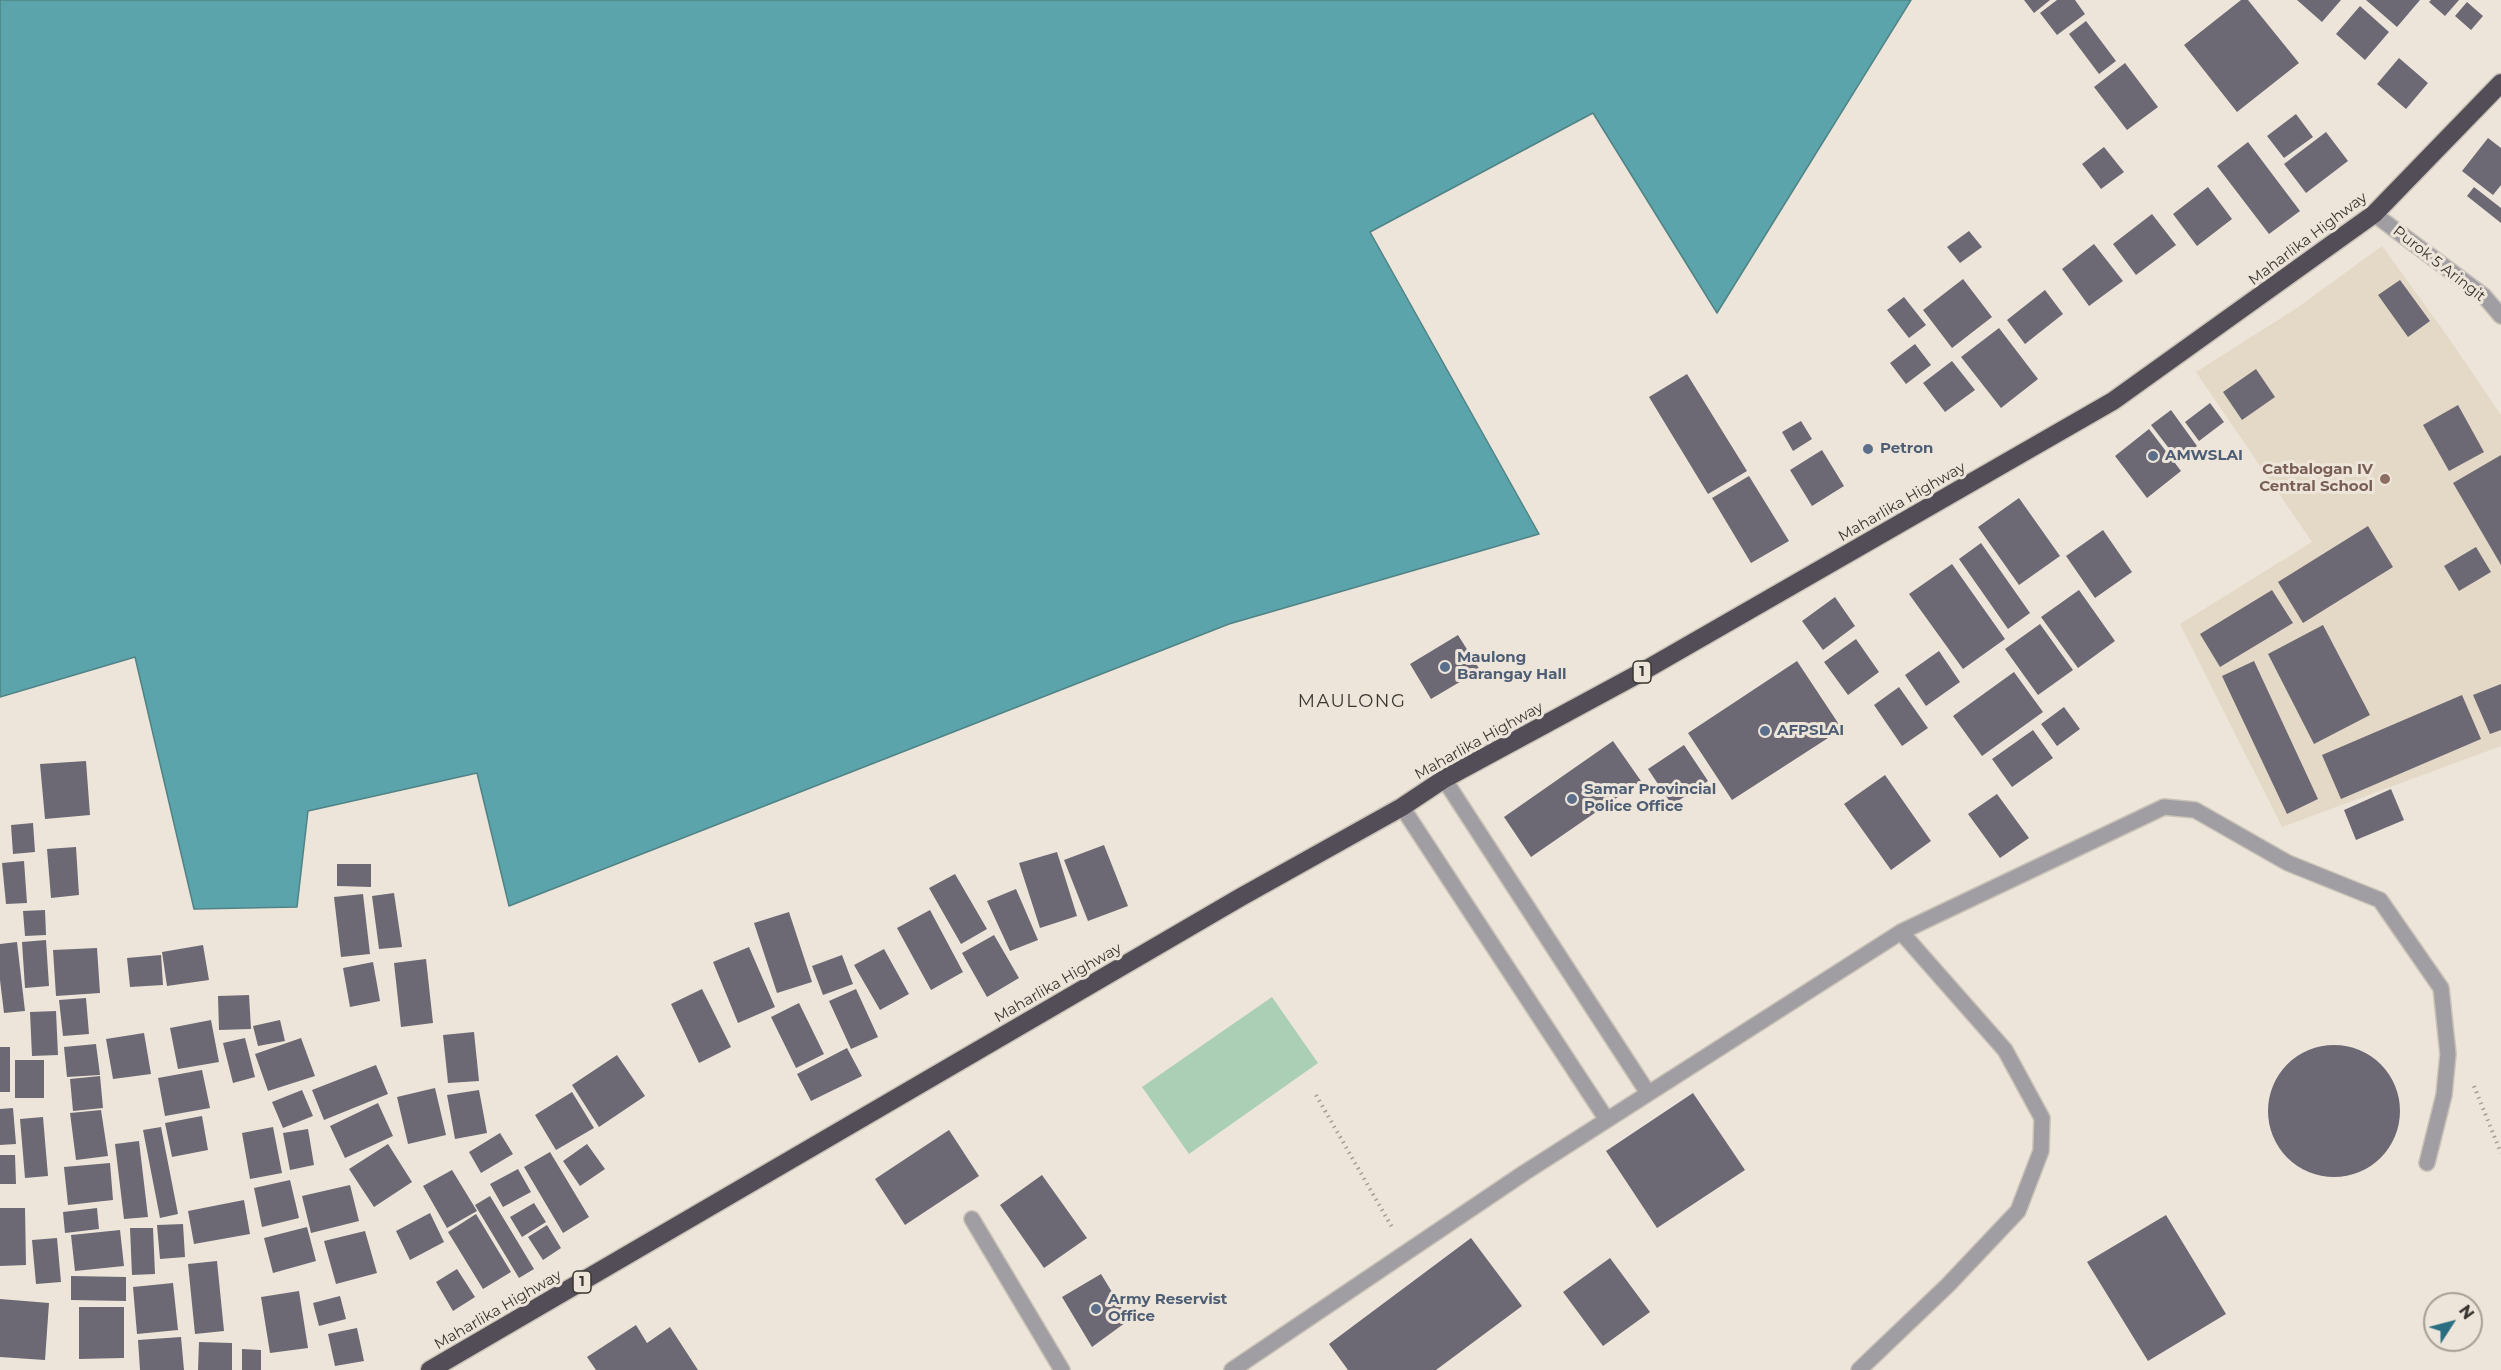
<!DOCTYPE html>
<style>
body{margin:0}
#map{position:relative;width:2501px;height:1370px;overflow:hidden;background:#ede5d9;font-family:Montserrat,sans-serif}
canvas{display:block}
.north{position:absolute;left:2423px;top:1292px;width:60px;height:60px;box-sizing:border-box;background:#ede5d9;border:2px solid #a59f96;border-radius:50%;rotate:54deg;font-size:16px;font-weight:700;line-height:24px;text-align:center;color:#393631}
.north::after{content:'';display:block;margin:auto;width:21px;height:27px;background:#2c6e81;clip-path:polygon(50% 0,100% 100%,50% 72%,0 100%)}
</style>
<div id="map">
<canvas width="2501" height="1370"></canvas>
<div class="north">N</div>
</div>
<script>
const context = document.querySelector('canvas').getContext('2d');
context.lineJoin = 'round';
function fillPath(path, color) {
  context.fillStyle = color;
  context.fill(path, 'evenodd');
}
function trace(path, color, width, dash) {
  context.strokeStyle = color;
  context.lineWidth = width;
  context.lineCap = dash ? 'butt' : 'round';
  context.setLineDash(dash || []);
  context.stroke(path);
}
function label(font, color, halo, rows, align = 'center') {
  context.font = font + ' Montserrat,sans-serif';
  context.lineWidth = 6;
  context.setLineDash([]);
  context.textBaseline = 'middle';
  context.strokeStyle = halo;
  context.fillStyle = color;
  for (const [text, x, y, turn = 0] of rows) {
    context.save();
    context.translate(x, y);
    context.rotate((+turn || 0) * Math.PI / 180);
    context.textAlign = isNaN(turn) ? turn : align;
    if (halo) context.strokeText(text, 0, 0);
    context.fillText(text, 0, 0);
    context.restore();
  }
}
const built = new Path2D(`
 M 2382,246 L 2448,337 L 2501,415 L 2501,746 L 2282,827 L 2180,624 L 2312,542 L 2196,372 L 2294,310 Z`);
const green = new Path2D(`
 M 1272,997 L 1318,1063 L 1189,1154 L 1142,1087 Z`);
const water = new Path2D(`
 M 0,0 L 1911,0 L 1717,313 L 1593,113 L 1370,232 L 1539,534 L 1229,624 L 509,906 L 477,773 L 308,811 L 297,907 L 194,909 L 135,657 L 0,697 Z`);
const building = new Path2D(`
 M 2024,0 L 2050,0 L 2034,13 Z
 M 2057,0 L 2075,0 L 2085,14 L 2057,35 L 2040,13 Z
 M 2241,0 L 2248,0 L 2299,63 L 2237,112 L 2184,45 Z
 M 2297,0 L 2341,0 L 2322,22 Z
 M 2366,0 L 2420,0 L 2397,27 Z
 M 2431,0 L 2459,0 L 2445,16 L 2429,2 Z
 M 2467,2 L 2483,16 L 2471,30 L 2455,16 Z
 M 2360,6 L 2389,32 L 2365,60 L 2336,34 Z
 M 2086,21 L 2116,61 L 2099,74 L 2069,34 Z
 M 2399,58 L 2428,83 L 2406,109 L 2377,84 Z
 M 2125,63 L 2158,107 L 2127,130 L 2094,87 Z
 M 2296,114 L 2313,137 L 2284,158 L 2267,136 Z
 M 2326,132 L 2348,161 L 2306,193 L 2284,164 Z
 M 2488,138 L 2501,148 L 2501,185 L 2493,195 L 2462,171 Z
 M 2248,142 L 2300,211 L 2269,234 L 2217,166 Z
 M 2104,147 L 2124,172 L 2101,189 L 2082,164 Z
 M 2208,187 L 2232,219 L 2197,246 L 2173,214 Z
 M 2474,187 L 2501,208 L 2501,223 L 2467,196 Z
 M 2152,214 L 2176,245 L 2136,275 L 2113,244 Z
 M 1969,231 L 1982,247 L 1960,263 L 1947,247 Z
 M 2094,244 L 2123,281 L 2089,306 L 2062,269 Z
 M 1963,279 L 1992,317 L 1952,348 L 1923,310 Z
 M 2400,280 L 2430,321 L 2408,337 L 2378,295 Z
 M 2045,290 L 2063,314 L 2025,344 L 2007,320 Z
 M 1904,297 L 1926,325 L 1909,338 L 1887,310 Z
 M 1999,328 L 2038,379 L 2001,408 L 1961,357 Z
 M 1915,344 L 1931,365 L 1906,384 L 1890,363 Z
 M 1952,361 L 1975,390 L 1945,412 L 1923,383 Z
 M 2256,369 L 2275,397 L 2242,420 L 2223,392 Z
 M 1687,374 L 1747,471 L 1708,494 L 1649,397 Z
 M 2210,403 L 2224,422 L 2199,441 L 2185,422 Z
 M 2458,405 L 2484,452 L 2449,471 L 2423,425 Z
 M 2171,410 L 2197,446 L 2178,460 L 2151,425 Z
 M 1801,421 L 1812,439 L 1793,451 L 1782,432 Z
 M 2149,429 L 2181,471 L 2147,498 L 2115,456 Z
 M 1822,450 L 1844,486 L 1812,506 L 1790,470 Z
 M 2501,455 L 2501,565 L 2453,483 Z
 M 1749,476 L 1789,541 L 1751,563 L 1712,498 Z
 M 2019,498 L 2060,556 L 2019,585 L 1978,527 Z
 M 2368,526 L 2393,567 L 2303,623 L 2278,582 Z
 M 2103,530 L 2132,572 L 2095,598 L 2066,556 Z
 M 1981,543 L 2030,613 L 2008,629 L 1959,559 Z
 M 2476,547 L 2491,572 L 2459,591 L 2444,566 Z
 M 1952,564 L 2005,639 L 1963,669 L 1909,594 Z
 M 2079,590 L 2115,641 L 2078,668 L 2041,617 Z
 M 2272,590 L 2293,623 L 2220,667 L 2200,634 Z
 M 1835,597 L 1855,626 L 1823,650 L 1802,621 Z
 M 2040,624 L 2073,670 L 2038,695 L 2005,649 Z
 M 2323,625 L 2370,715 L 2314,744 L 2268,654 Z
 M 1458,635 L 1480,670 L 1431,699 L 1410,664 Z
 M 1856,639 L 1879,672 L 1848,695 L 1824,662 Z
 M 1939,651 L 1960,682 L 1926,706 L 1905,675 Z
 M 1797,661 L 1842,729 L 1732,800 L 1688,733 Z
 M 2254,661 L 2318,799 L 2287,814 L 2222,676 Z
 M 2014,672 L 2043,712 L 1982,756 L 1953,716 Z
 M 2501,684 L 2501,730 L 2490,734 L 2473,695 Z
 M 1899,687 L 1928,728 L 1902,746 L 1874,705 Z
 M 2462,695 L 2481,739 L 2341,799 L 2322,755 Z
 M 2064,707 L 2080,729 L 2057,746 L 2041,724 Z
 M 2033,730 L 2053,758 L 2012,787 L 1992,759 Z
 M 1613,741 L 1641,781 L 1531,857 L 1504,817 Z
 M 1684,745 L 1708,781 L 1672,805 L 1648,769 Z
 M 86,761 L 90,815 L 45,819 L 40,764 Z
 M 1885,775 L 1931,841 L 1891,870 L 1844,804 Z
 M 2391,789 L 2404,820 L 2356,840 L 2344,810 Z
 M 1997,794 L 2029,838 L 2000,858 L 1968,814 Z
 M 33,823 L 35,852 L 13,854 L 11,825 Z
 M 1104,845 L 1128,906 L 1088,921 L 1064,860 Z
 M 76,847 L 79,895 L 51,898 L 47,849 Z
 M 1057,852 L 1077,916 L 1040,928 L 1019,863 Z
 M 24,861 L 27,903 L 6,904 L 2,863 Z
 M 337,864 L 371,864 L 371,887 L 337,886 Z
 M 955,874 L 987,929 L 961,944 L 929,888 Z
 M 1016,889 L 1038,940 L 1010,951 L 987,901 Z
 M 394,893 L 402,947 L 379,949 L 372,896 Z
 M 363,894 L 370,954 L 341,957 L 334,897 Z
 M 45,910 L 46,935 L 25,936 L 23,911 Z
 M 930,910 L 963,972 L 931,990 L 897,928 Z
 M 789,912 L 812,982 L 777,993 L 754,923 Z
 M 994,935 L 1019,978 L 987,997 L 962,953 Z
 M 46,940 L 49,986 L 25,988 L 22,942 Z
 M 17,942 L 25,1011 L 4,1013 L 0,980 L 0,944 Z
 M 203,945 L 209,980 L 167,986 L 162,952 Z
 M 749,947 L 775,1007 L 738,1023 L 713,962 Z
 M 97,948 L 100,993 L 56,996 L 53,950 Z
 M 884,949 L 909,994 L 880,1010 L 854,965 Z
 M 161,955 L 163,985 L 130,987 L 127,958 Z
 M 842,955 L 853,984 L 823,995 L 812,966 Z
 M 426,959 L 433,1023 L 401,1027 L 394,963 Z
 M 373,962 L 380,1001 L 350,1007 L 343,968 Z
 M 702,989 L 731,1047 L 699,1063 L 671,1004 Z
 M 856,989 L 878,1037 L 851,1049 L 829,1001 Z
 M 249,995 L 251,1029 L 219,1030 L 218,996 Z
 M 86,998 L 89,1034 L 63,1036 L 59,1000 Z
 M 799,1003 L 824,1054 L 796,1068 L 771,1017 Z
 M 56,1011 L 58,1055 L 32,1056 L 30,1012 Z
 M 211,1020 L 219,1062 L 178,1069 L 170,1028 Z
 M 280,1020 L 285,1041 L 258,1046 L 253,1026 Z
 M 474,1032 L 479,1081 L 448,1083 L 443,1035 Z
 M 144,1033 L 151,1074 L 113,1079 L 106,1039 Z
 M 245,1038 L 255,1077 L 233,1083 L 223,1043 Z
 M 301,1038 L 315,1076 L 268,1091 L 255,1054 Z
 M 96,1044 L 100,1075 L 67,1077 L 64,1047 Z
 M2268 1111a66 66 0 1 1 132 0a66 66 0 1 1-132 0Z
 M 0,1047 L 10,1047 L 10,1092 L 0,1092 Z
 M 847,1048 L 862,1076 L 811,1101 L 797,1074 Z
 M 617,1055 L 645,1096 L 599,1127 L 572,1085 Z
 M 15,1060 L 44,1060 L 44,1098 L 15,1098 Z
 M 376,1065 L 388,1094 L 324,1120 L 312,1090 Z
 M 202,1070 L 210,1108 L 165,1116 L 158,1078 Z
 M 100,1076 L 103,1108 L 73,1111 L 70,1079 Z
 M 435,1088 L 446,1135 L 408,1144 L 397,1097 Z
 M 302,1090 L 313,1116 L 283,1128 L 272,1102 Z
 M 479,1090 L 487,1133 L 455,1139 L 447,1095 Z
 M 572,1092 L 594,1128 L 556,1150 L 535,1115 Z
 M 1693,1093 L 1745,1170 L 1657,1228 L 1606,1151 Z
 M 378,1103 L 393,1136 L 345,1158 L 330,1126 Z
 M 13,1108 L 16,1144 L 0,1145 L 0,1109 Z
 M 101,1110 L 108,1156 L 76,1160 L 70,1113 Z
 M 202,1116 L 208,1150 L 172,1157 L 165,1123 Z
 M 43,1117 L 48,1176 L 25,1178 L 20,1119 Z
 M 161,1127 L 178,1214 L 160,1218 L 143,1130 Z
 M 273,1127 L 282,1173 L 250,1179 L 242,1133 Z
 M 308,1129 L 314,1165 L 290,1170 L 283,1133 Z
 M 949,1130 L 979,1176 L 905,1225 L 875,1179 Z
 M 500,1133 L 513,1154 L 481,1173 L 469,1152 Z
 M 139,1141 L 148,1217 L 124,1219 L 115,1144 Z
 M 388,1144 L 412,1182 L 374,1207 L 349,1169 Z
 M 587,1144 L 605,1169 L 580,1186 L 563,1161 Z
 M 550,1152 L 589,1217 L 563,1233 L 524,1167 Z
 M 0,1155 L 15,1155 L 16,1184 L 0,1184 Z
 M 110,1163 L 113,1200 L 68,1205 L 64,1167 Z
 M 518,1169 L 531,1192 L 503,1207 L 490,1184 Z
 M 452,1170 L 477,1211 L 447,1228 L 423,1186 Z
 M 1042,1175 L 1087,1238 L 1044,1268 L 1000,1205 Z
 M 290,1180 L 299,1218 L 262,1227 L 254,1188 Z
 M 350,1185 L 359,1221 L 311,1233 L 302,1196 Z
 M 490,1196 L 534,1269 L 519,1278 L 475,1205 Z
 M 244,1200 L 250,1234 L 194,1244 L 188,1211 Z
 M 534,1203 L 546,1222 L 522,1237 L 510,1217 Z
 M 0,1208 L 25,1208 L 26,1265 L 0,1266 Z
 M 97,1208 L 99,1229 L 65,1233 L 63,1212 Z
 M 430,1213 L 444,1242 L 410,1260 L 396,1231 Z
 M 476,1214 L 511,1272 L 483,1289 L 448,1232 Z
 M 2166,1215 L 2226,1314 L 2148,1361 L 2087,1262 Z
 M 183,1224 L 185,1257 L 160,1259 L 157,1225 Z
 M 547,1225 L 561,1248 L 543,1260 L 528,1237 Z
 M 307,1227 L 316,1261 L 273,1273 L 264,1238 Z
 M 130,1228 L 153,1228 L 155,1274 L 132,1275 Z
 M 120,1230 L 124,1266 L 75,1271 L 71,1235 Z
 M 365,1231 L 377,1273 L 336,1284 L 324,1241 Z
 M 57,1238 L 61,1282 L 36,1284 L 32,1240 Z
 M 1471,1238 L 1522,1306 L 1436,1370 L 1348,1370 L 1329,1344 Z
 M 1610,1258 L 1650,1312 L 1603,1346 L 1563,1292 Z
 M 217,1261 L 224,1331 L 195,1334 L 188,1264 Z
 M 457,1269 L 475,1297 L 453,1311 L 436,1282 Z
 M 1101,1274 L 1129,1320 L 1092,1347 L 1062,1297 Z
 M 71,1276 L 126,1277 L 126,1301 L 71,1300 Z
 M 173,1283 L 178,1330 L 137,1334 L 133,1287 Z
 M 299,1291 L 308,1348 L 270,1353 L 261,1297 Z
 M 340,1296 L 346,1319 L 319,1326 L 313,1303 Z
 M 0,1299 L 49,1303 L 45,1360 L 0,1357 Z
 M 79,1307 L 124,1307 L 124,1358 L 79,1359 Z
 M 636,1325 L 647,1343 L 670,1327 L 698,1370 L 596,1370 L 587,1357 Z
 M 357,1328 L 364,1361 L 335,1366 L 328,1334 Z
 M 181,1337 L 184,1370 L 140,1370 L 138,1340 Z
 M 199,1342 L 232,1343 L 232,1370 L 198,1370 Z
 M 242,1349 L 261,1350 L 261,1370 L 242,1370 Z`);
const path = new Path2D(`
 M 2474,1086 L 2501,1153
 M 1316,1095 L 1393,1229`);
const lane = new Path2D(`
 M 1444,779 L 1648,1093
 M 1402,807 L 1607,1120
 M 972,1219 L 1062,1370
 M 1232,1370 L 1524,1173 L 1901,932 L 2164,807 L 2195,810 L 2288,863 L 2380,900 L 2441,988 L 2448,1054 L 2444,1095 L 2427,1163
 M 1859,1370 L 1948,1285 L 2018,1211 L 2041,1151 L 2042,1118 L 2005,1050 L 1901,932`);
const street = new Path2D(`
 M 2374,214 L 2484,296 L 2501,316`);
const highway = new Path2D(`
 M 430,1370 L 1241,897 L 1402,807 L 1444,779 L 1640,673 L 2113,401 L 2374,214 L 2501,83`);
const markers = [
 [1868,449,6,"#5c6f8a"],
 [2153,456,6,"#5c6f8a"],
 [2385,479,6,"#8d6e63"],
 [1445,667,6,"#5c6f8a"],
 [1765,731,6,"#5c6f8a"],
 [1572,799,6,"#5c6f8a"],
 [1096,1309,6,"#5c6f8a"]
];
const shields = [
 [1642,672,18],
 [582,1282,18]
];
const shieldNames = [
 ["1",1642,672],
 ["1",582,1282]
];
const streetNames = [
 ["Maharlika Highway",2308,239,-37],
 ["Purok 5 Aringit",2439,264,38],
 ["Maharlika Highway",1902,502,-30],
 ["Maharlika Highway",1479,741,-29],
 ["Maharlika Highway",1058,983,-30],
 ["Maharlika Highway",498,1310,-30]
];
const serviceNames = [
 ["Petron",1880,449],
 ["AMWSLAI",2165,456],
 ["Maulong",1457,658],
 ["Barangay Hall",1457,675],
 ["AFPSLAI",1777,731],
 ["Samar Provincial",1584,790],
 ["Police Office",1584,807],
 ["Army Reservist",1108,1300],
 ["Office",1108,1317]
];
const educationNames = [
 ["Catbalogan IV",2373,470],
 ["Central School",2373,487]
];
const quarterNames = [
 ["MAULONG",1352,702]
];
fillPath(built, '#e4d8c6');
fillPath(green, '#abcfb5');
fillPath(water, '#5ba4ab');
trace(water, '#518386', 1.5);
fillPath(building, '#6c6974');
trace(lane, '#c9c2b7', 18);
trace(street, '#c9c2b7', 18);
trace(highway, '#c9c2b7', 21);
trace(path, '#a49e95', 4, [1.5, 4.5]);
trace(lane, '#a09da3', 15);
trace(street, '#a09da3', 15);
trace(highway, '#524d57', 18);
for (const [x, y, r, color] of markers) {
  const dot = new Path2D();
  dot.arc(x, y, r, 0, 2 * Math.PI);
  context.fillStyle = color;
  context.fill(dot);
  trace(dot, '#ede5d9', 2);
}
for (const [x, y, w] of shields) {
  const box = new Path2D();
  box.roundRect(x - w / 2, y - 11, w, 22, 4.5);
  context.fillStyle = '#ede5d9';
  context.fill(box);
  trace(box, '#393631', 1.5);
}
label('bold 14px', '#393631', null, shieldNames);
label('15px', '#393631', '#ede5d9', streetNames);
label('bold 15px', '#4e5e75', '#ede5d9', serviceNames, 'left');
label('bold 15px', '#785e54', '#ede5d9', educationNames, 'right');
context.letterSpacing = '1.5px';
label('18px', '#393631', '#ede5d9', quarterNames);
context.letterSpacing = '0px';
</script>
